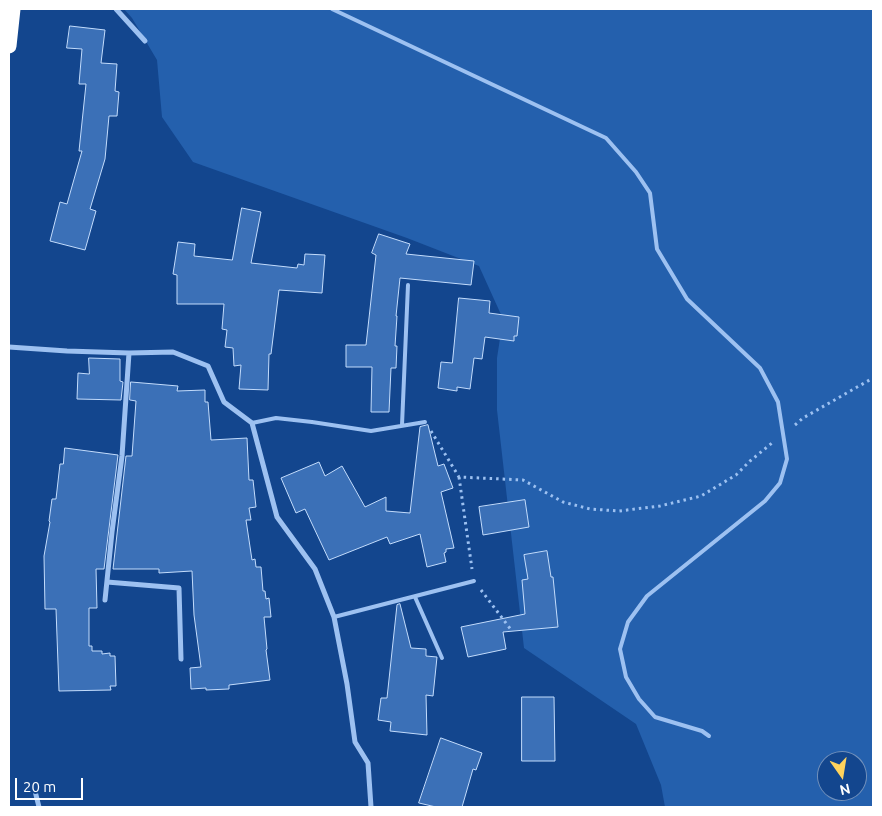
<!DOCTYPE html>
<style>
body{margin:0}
#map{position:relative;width:882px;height:816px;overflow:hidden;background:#13468e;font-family:Ubuntu,sans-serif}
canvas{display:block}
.frame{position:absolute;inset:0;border:10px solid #fff;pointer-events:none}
.north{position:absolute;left:817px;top:751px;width:50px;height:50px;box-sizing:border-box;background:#13468e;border:1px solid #7190bb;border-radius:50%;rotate:167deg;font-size:14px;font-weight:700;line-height:20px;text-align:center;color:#fff}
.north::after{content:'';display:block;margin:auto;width:18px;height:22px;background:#ffd35d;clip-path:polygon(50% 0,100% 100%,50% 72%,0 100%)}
.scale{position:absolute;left:15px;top:778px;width:68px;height:22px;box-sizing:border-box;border:2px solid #fff;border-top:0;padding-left:6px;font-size:15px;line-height:18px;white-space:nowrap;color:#fff;-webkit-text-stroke:4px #13468e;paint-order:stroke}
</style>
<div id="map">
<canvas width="882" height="816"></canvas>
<div class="frame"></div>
<div class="north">N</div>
<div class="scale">20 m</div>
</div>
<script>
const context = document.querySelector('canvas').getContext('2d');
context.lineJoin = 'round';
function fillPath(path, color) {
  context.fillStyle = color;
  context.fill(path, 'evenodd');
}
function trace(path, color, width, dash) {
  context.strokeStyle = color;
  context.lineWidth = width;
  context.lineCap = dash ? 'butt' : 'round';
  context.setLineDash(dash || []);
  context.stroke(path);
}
const green = new Path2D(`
 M 124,9 L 873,9 L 873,807 L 665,807 L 661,785 L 636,724 L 524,648 L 497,410 L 497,358 L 503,319 L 479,266 L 407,238 L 193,162 L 162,117 L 157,60 L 132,18 ZM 827,761 L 857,761 L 857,791 L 827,791 Z`);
const building = new Path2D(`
 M 70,26 L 105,30 L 101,63 L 117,64 L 115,91 L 119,92 L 117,116 L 109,116 L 105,159 L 90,209 L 96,211 L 85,250 L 50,241 L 60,202 L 67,204 L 82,151 L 79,151 L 86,84 L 79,84 L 82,49 L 67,48 Z
 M 242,208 L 261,212 L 251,263 L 297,268 L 298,264 L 304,265 L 305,254 L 325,255 L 322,293 L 279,290 L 271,354 L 269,354 L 268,390 L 239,389 L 241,365 L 234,366 L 233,348 L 225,347 L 227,330 L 222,329 L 224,304 L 177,304 L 177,275 L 173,274 L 178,242 L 195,244 L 194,256 L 232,260 Z
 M 379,234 L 410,244 L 406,254 L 474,261 L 471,285 L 400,278 L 396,316 L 397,316 L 395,346 L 397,346 L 396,368 L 391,368 L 389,412 L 371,412 L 372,367 L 346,367 L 346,345 L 366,345 L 376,255 L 372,253 Z
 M 459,298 L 490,301 L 489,313 L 519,317 L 517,336 L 514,336 L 514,341 L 485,337 L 482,359 L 474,358 L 470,389 L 457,387 L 457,391 L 438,388 L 441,362 L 452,363 Z
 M 89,358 L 120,359 L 120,381 L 123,382 L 121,400 L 77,399 L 78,373 L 89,374 Z
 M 131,382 L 178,386 L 177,391 L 205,390 L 205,402 L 208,402 L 211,440 L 247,438 L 249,480 L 253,480 L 256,507 L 249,508 L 251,520 L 246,520 L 252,560 L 255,559 L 256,567 L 261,567 L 263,591 L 265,591 L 266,599 L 269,598 L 271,617 L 264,617 L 267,649 L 266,650 L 270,680 L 229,685 L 229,689 L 206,690 L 206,688 L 191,689 L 190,668 L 201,667 L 194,615 L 192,571 L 159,573 L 159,569 L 113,569 L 126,456 L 132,456 L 136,401 L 130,400 Z
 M 428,425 L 438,466 L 444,464 L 453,488 L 441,492 L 454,548 L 446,549 L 446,552 L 444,553 L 446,562 L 427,567 L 420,534 L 390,544 L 387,537 L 329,560 L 305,509 L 296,513 L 281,478 L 319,462 L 325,476 L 342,466 L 365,507 L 386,497 L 386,511 L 410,513 L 420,427 Z
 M 65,448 L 118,455 L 104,569 L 96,569 L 97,608 L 89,608 L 89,646 L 92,646 L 92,651 L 102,651 L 102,654 L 110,653 L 110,656 L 115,656 L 116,686 L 110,686 L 111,690 L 59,691 L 56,609 L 45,609 L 44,556 L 50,522 L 49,521 L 52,499 L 56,499 L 60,464 L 63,464 Z
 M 525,500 L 529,527 L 483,535 L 479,507 Z
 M 547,551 L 551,577 L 553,577 L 558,627 L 503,632 L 506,649 L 468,657 L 461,627 L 525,614 L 522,580 L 528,579 L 524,555 Z
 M 400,604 L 411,648 L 426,649 L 426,656 L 437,657 L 433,696 L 426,695 L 427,735 L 390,731 L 391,722 L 378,720 L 381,698 L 387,698 L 397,605 Z
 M 522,697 L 554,697 L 555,761 L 522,761 Z
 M 441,738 L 482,753 L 476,770 L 473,769 L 462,807 L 436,807 L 419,803 Z`);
const path = new Path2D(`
 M 795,425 L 803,418 L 873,378
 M 431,431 L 459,477 L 523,480 L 563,502 L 590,509 L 619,511 L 660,506 L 701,496 L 736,475 L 750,461 L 772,443
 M 459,477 L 472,569
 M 481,590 L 512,631`);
const lane = new Path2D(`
 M 332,9 L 606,138 L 636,172 L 650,193 L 657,249 L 687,299 L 760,368 L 778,402 L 787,459 L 780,483 L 765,501 L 647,596 L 628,622 L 620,649 L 626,677 L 639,699 L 655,717 L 702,731 L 709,736
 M 252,423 L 276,418 L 312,422 L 371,431 L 425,422
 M 402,425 L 408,285
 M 415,597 L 442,658
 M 334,617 L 474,581`);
const street = new Path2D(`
 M 116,9 L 145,41
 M 9,347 L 67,351 L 129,353 L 173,352 L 208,366 L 224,402 L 252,423 L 277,517 L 315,569 L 334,617 L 347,684 L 355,742 L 368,763 L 371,807
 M 107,582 L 179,588 L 181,659
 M 105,600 L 112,532 L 122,456 L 129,353
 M 35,791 L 39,807`);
const highway = new Path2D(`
 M 9,46 L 13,9`);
fillPath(green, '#2460ad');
fillPath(building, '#3b70b7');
trace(building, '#c3dcfc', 1);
trace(path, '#9dc1f1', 3, [2.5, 4]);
trace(lane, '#9dc1f1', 4);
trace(street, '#9dc1f1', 5);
trace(highway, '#fff', 15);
</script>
